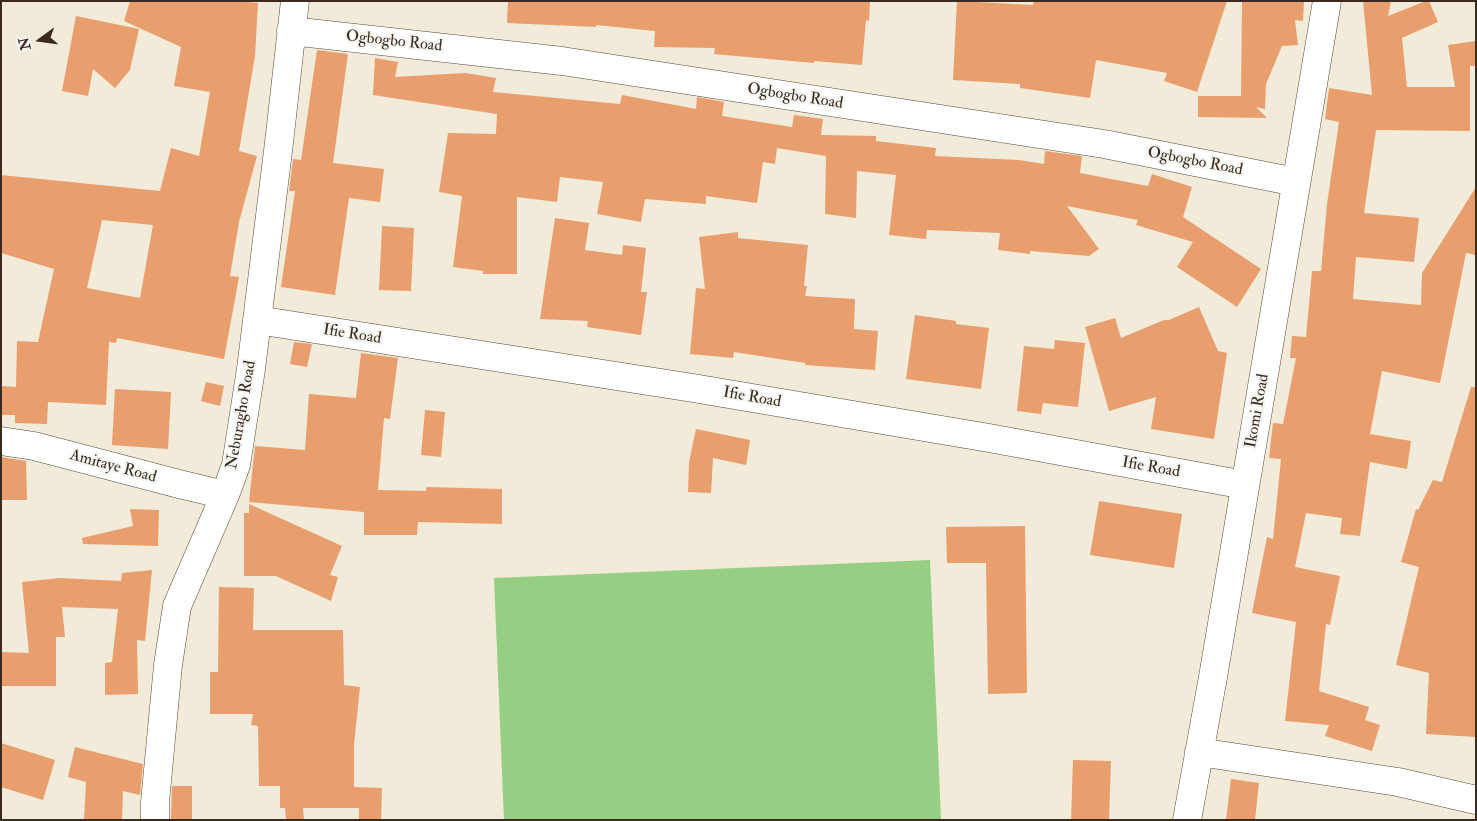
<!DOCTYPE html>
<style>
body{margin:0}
#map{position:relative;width:1477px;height:821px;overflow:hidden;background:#f2ebd9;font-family:"IM FELL Double Pica",serif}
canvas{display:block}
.frame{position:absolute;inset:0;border:2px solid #3b2a1e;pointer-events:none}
.north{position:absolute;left:15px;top:15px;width:50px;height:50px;-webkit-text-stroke:4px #f6f6f2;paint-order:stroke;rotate:256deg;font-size:14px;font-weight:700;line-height:20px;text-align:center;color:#3b2a1e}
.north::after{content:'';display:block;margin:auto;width:18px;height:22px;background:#3b2a1e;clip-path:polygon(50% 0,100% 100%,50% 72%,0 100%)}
</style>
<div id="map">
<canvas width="1477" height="821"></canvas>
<div class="frame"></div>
<div class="north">N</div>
</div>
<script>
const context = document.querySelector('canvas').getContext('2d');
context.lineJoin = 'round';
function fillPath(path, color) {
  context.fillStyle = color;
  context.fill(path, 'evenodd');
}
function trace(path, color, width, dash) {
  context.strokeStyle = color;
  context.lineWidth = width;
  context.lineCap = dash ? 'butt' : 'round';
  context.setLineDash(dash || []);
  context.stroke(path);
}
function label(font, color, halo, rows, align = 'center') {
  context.font = font + ' "IM FELL Double Pica",serif';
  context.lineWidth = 4.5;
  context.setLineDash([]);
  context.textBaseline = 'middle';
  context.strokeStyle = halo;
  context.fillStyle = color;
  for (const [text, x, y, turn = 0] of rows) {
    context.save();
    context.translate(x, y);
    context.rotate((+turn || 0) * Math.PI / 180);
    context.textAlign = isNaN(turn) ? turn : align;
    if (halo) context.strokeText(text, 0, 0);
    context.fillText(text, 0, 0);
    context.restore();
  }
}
const green = new Path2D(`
 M 930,560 L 941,820 L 504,820 L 494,578 Z`);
const building = new Path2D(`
 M 130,1 L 234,1 L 258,3 L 255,56 L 239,151 L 257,156 L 239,222 L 230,276 L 239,277 L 224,359 L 117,338 L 116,343 L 109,342 L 106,405 L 48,402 L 47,424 L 15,423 L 15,415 L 1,415 L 1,386 L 16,387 L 17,341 L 38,342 L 54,269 L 1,253 L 1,175 L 160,191 L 171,148 L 199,156 L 210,92 L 174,86 L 181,47 L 124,21 ZM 102,220 L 153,225 L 140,298 L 87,288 Z
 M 508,1 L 870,1 L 869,21 L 866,20 L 862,65 L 814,61 L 814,63 L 714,54 L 715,48 L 654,47 L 655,31 L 596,25 L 596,27 L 507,23 Z
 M 957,1 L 1033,5 L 1034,1 L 1227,1 L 1197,92 L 1164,81 L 1167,73 L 1096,60 L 1090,98 L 1020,88 L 1020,84 L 953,80 Z
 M 1242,1 L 1304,1 L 1303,21 L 1295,20 L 1298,45 L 1282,46 L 1266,84 L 1265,109 L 1256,107 L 1267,118 L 1198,117 L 1198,96 L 1241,96 Z
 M 1363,1 L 1391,1 L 1388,16 L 1426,1 L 1429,1 L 1438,22 L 1402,38 L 1407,87 L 1455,87 L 1448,45 L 1476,41 L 1476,66 L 1470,66 L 1470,131 L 1376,130 L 1364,213 L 1419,218 L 1414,262 L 1356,257 L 1353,299 L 1421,305 L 1422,273 L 1476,187 L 1476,255 L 1466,253 L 1440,383 L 1382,371 L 1370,434 L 1411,441 L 1407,469 L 1370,462 L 1360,536 L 1340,534 L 1342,518 L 1306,513 L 1295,567 L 1340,576 L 1330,625 L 1326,624 L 1319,691 L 1369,707 L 1365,720 L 1380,725 L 1372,751 L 1325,736 L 1329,725 L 1285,721 L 1296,622 L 1252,613 L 1267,537 L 1273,539 L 1281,459 L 1269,458 L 1273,423 L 1283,424 L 1296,358 L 1290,358 L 1292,336 L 1306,337 L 1312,271 L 1321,271 L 1327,204 L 1339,122 L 1325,119 L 1329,88 L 1372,95 Z
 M 76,16 L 139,29 L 130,70 L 115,88 L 93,69 L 88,96 L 62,91 Z
 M 317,50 L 348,54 L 333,163 L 384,169 L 380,202 L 349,198 L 335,295 L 281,287 L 295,191 L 289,191 L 293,159 L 301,160 Z
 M 375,58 L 398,62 L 395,77 L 465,73 L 496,78 L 493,92 L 620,104 L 622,95 L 696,109 L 697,97 L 724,102 L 722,116 L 792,127 L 794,115 L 823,119 L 821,135 L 876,136 L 876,141 L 936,148 L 935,156 L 1019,160 L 1044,164 L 1045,151 L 1082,156 L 1080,173 L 1148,186 L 1152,174 L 1192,187 L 1183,217 L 1261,269 L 1237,307 L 1177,267 L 1193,242 L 1136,225 L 1138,220 L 1067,206 L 1099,249 L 1089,256 L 1030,251 L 1030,254 L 998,250 L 1000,233 L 927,230 L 926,239 L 889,235 L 896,175 L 857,171 L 856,218 L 825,214 L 826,156 L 777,148 L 775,164 L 763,162 L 757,203 L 706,196 L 706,204 L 645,199 L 641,222 L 597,214 L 603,182 L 560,177 L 557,202 L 517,197 L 517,274 L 483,274 L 483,271 L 453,267 L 462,196 L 439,192 L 448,133 L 496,134 L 497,114 L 373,95 Z
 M 555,218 L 589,223 L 585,250 L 622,255 L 623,245 L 646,248 L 641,292 L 647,292 L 641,335 L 587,327 L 588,321 L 540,319 Z
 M 382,226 L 414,228 L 411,291 L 379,290 Z
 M 738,232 L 738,238 L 808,245 L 804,286 L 807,286 L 805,296 L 855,299 L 854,329 L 878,331 L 875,370 L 805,365 L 805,363 L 734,352 L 733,358 L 690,354 L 696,288 L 705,289 L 699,237 Z
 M 1199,307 L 1218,351 L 1227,353 L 1214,439 L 1151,429 L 1156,397 L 1109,411 L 1085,327 L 1115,318 L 1121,338 L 1164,320 L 1169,320 Z
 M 915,315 L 956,321 L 956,324 L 989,328 L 981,389 L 906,379 Z
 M 1055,340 L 1085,343 L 1078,407 L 1043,403 L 1041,414 L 1017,411 L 1024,346 L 1054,349 Z
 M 294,342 L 312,344 L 307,367 L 290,364 Z
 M 361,353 L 398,358 L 390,419 L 384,418 L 378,490 L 426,491 L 426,487 L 502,489 L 502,524 L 418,522 L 417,535 L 364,535 L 364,512 L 249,502 L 255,446 L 305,450 L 309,394 L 356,398 Z
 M 206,382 L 224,386 L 220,406 L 201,401 Z
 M 1471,387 L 1476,387 L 1476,737 L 1426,734 L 1429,673 L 1396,665 L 1419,567 L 1401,562 L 1416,509 L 1418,510 L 1433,480 L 1442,482 Z
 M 115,389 L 171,392 L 168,449 L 112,445 Z
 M 425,410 L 445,412 L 441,457 L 421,455 Z
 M 696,429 L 750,440 L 746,465 L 713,458 L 711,493 L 688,492 L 689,462 Z
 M 1,457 L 26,461 L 27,500 L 1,500 Z
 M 1099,501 L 1182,514 L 1174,568 L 1090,555 Z
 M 249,504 L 342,546 L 330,575 L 338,577 L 331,601 L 276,576 L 244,576 L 244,513 L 249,513 Z
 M 130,509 L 159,510 L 158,546 L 83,544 L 82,538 L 133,526 Z
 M 1025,526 L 1027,693 L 988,694 L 986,563 L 947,563 L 946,527 Z
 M 152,570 L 145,641 L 137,640 L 138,694 L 105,695 L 105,663 L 112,662 L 118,609 L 62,607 L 65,637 L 56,637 L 56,686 L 1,686 L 1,652 L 29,653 L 22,582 L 60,578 L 121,581 L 122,573 Z
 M 219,587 L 254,588 L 253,630 L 343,630 L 344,685 L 360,687 L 354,745 L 354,787 L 382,788 L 381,820 L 359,820 L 359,808 L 303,808 L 304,820 L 286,820 L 285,808 L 280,808 L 280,786 L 259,786 L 258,726 L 251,725 L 253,714 L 210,714 L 210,672 L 218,672 Z
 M 1,743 L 55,760 L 43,800 L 1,787 Z
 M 75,747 L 143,764 L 140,795 L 123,791 L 122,820 L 84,820 L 86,782 L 68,777 Z
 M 1073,760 L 1111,761 L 1109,820 L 1071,820 Z
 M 1231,779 L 1259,783 L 1255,820 L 1226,820 Z
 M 172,786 L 192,786 L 192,820 L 171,820 Z`);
const minor = new Path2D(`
 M 291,31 L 562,61 L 1104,144 L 1296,182
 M 257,320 L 693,388 L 989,438 L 1245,485
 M 1,441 L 34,446 L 179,484 L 225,495
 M 1199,752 L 1398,782 L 1476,800
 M 155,820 L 155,802 L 168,665 L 177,606 L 225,495 L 236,465 L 251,369 L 279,143 L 295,1
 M 1187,820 L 1213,677 L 1327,1`);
const streetNames = [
 ["Ogbogbo Road",394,42,6],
 ["Ogbogbo Road",795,97,9],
 ["Ogbogbo Road",1195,162,11],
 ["Ifie Road",352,335,9],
 ["Ifie Road",752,398,10],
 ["Ikomi Road",1258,411,-80],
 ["Neburagho Road",242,415,-80],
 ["Amitaye Road",113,467,15],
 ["Ifie Road",1151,468,10]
];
fillPath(green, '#96cf83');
fillPath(building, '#e89e6d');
trace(minor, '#56473a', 29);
trace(minor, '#fff', 28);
label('16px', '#3b2a1e', '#f6f6f2', streetNames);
</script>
